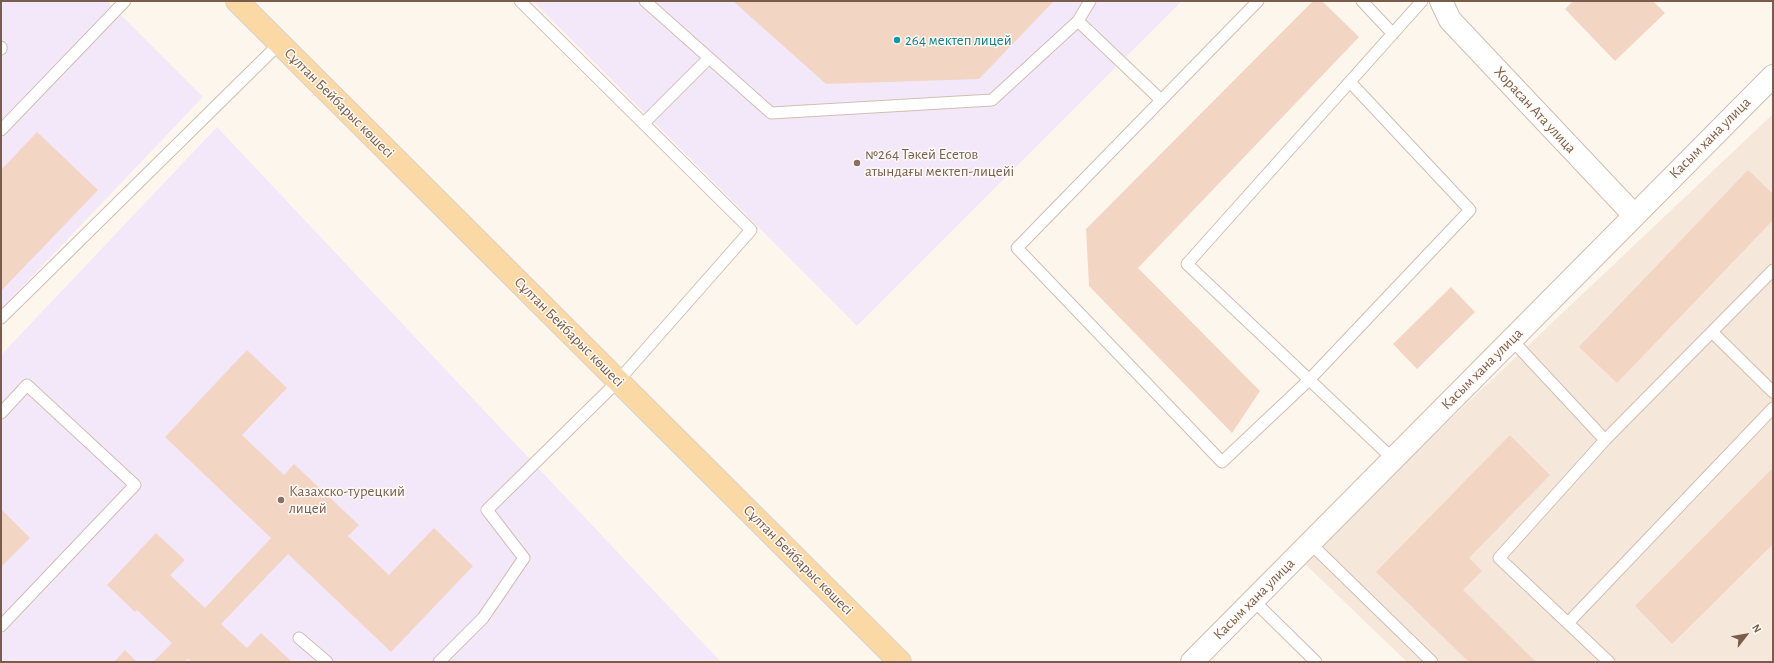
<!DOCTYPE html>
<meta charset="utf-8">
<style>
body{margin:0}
#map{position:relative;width:1774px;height:663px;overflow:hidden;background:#fdf6ec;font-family:"Alegreya Sans",sans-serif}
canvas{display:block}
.frame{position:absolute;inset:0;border:2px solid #7a5c4d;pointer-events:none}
.north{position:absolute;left:1726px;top:615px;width:40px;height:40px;-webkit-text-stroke:3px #fffaf3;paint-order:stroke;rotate:59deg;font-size:11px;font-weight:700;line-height:16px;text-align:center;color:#7a5c4d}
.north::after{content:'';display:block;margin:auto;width:14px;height:18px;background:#7a5c4d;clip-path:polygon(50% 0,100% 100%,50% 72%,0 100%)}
</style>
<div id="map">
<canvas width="1774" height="663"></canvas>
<div class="frame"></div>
<div class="north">N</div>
</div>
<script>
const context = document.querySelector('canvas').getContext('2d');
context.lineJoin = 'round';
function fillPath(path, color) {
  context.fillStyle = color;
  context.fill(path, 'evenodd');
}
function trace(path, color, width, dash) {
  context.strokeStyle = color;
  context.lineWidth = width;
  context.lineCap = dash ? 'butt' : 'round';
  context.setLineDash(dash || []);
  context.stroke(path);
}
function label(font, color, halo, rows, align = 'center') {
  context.font = font + ' "Alegreya Sans",sans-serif';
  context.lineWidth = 3;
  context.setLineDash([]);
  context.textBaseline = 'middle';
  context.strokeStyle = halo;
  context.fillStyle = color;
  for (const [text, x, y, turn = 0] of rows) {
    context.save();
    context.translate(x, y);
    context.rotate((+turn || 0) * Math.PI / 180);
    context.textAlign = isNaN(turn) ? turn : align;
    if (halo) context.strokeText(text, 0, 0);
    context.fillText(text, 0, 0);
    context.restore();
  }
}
const residential = new Path2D(`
 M 1773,114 L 1773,662 L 1407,662 L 1301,560 Z`);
const education = new Path2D(`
 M 1,1 L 107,1 L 203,97 L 1,309 Z
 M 533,1 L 1182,1 L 857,326 Z
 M 217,127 L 721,662 L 1,662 L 1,355 Z`);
const building = new Path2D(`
 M 733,1 L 1054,1 L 979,79 L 826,84 Z
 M 1313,1 L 1322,1 L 1359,37 L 1138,268 L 1260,391 L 1232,433 L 1089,286 L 1086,229 Z
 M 1573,1 L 1653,1 L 1665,13 L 1615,61 L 1565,9 Z
 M 37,132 L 98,190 L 1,291 L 1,170 Z
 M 1748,170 L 1773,194 L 1773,220 L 1617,383 L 1579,347 Z
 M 1451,287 L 1475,312 L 1417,369 L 1393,344 Z
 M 247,350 L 287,388 L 242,435 L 284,475 L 294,464 L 359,525 L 348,536 L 389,575 L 434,528 L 473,566 L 391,652 L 288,554 L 221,624 L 247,648 L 261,633 L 292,662 L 192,662 L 188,659 L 185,662 L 153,662 L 172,643 L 137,610 L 135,612 L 107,585 L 156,533 L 185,560 L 170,575 L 205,608 L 271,538 L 165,437 Z
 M 1510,435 L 1550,475 L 1469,558 L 1482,571 L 1463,590 L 1536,662 L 1469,662 L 1376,572 Z
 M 1773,468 L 1773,544 L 1672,644 L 1635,606 Z
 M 1,509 L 30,538 L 1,567 Z
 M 125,650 L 137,662 L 114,662 Z`);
const service = new Path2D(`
 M 645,1 L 771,113 L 992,100 L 1078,21 L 1090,1
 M 1258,1 L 1017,248 L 1222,462 L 1309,380 L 1470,210 L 1350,82
 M 1362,1 L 1393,34
 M 1078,21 L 1161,100
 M 1,47 L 1,49
 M 644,123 L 709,58
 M 1,130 L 125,1
 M 1,318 L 280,43
 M 1712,332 L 1773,392
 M 1511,339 L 1605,440 L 1499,558 L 1609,662
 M 1,413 L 27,385 L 135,485 L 1,626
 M 1605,440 L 1773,270
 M 1393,459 L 1187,264 L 1422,1
 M 1310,543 L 1432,662
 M 1253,600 L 1316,662
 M 1568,623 L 1773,408
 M 299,638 L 327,662
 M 439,662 L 483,618 L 524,558 L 487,510 L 618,381 L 751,230 L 520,1`);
const minor = new Path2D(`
 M 1441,1 L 1450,20 L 1634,215
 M 1192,662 L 1773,76`);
const primary = new Path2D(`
 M 237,1 L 900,662`);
const markers = [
 [897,40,4,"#0f9aa8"],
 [857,163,4,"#8d6e63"],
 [281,500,4,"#8d6e63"]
];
const cultureNames = [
 ["264 мектеп лицей",905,40]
];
const streetNames = [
 ["Сұлтан Бейбарыс көшесі",339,103,45],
 ["Хорасан Ата улица",1535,110,47],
 ["Касым хана улица",1710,138,-45],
 ["Сұлтан Бейбарыс көшесі",569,332,45],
 ["Касым хана улица",1482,369,-45],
 ["Сұлтан Бейбарыс көшесі",798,560,45],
 ["Касым хана улица",1254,599,-45]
];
const educationNames = [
 ["№264 Тәкей Есетов",865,154],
 ["атындағы мектеп-лицейі",865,171],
 ["Казахско-турецкий",289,491],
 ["лицей",289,508]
];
fillPath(residential, '#f5e8da');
fillPath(education, '#f3e8fa');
fillPath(building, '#f3d5c3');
trace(service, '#d1beb0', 13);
trace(minor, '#d1beb0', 24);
trace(primary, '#dad1cd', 24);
trace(service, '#fff', 11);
trace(minor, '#fff', 22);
trace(primary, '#fbd9a5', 22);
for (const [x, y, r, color] of markers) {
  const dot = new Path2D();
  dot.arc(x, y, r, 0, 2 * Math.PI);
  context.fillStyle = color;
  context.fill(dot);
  trace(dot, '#fffaf3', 1.5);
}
label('15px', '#0d838f', '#fffaf3', cultureNames, 'left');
label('15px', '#7a5c4d', '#fffaf3', streetNames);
label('15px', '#785e54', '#fffaf3', educationNames, 'left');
</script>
